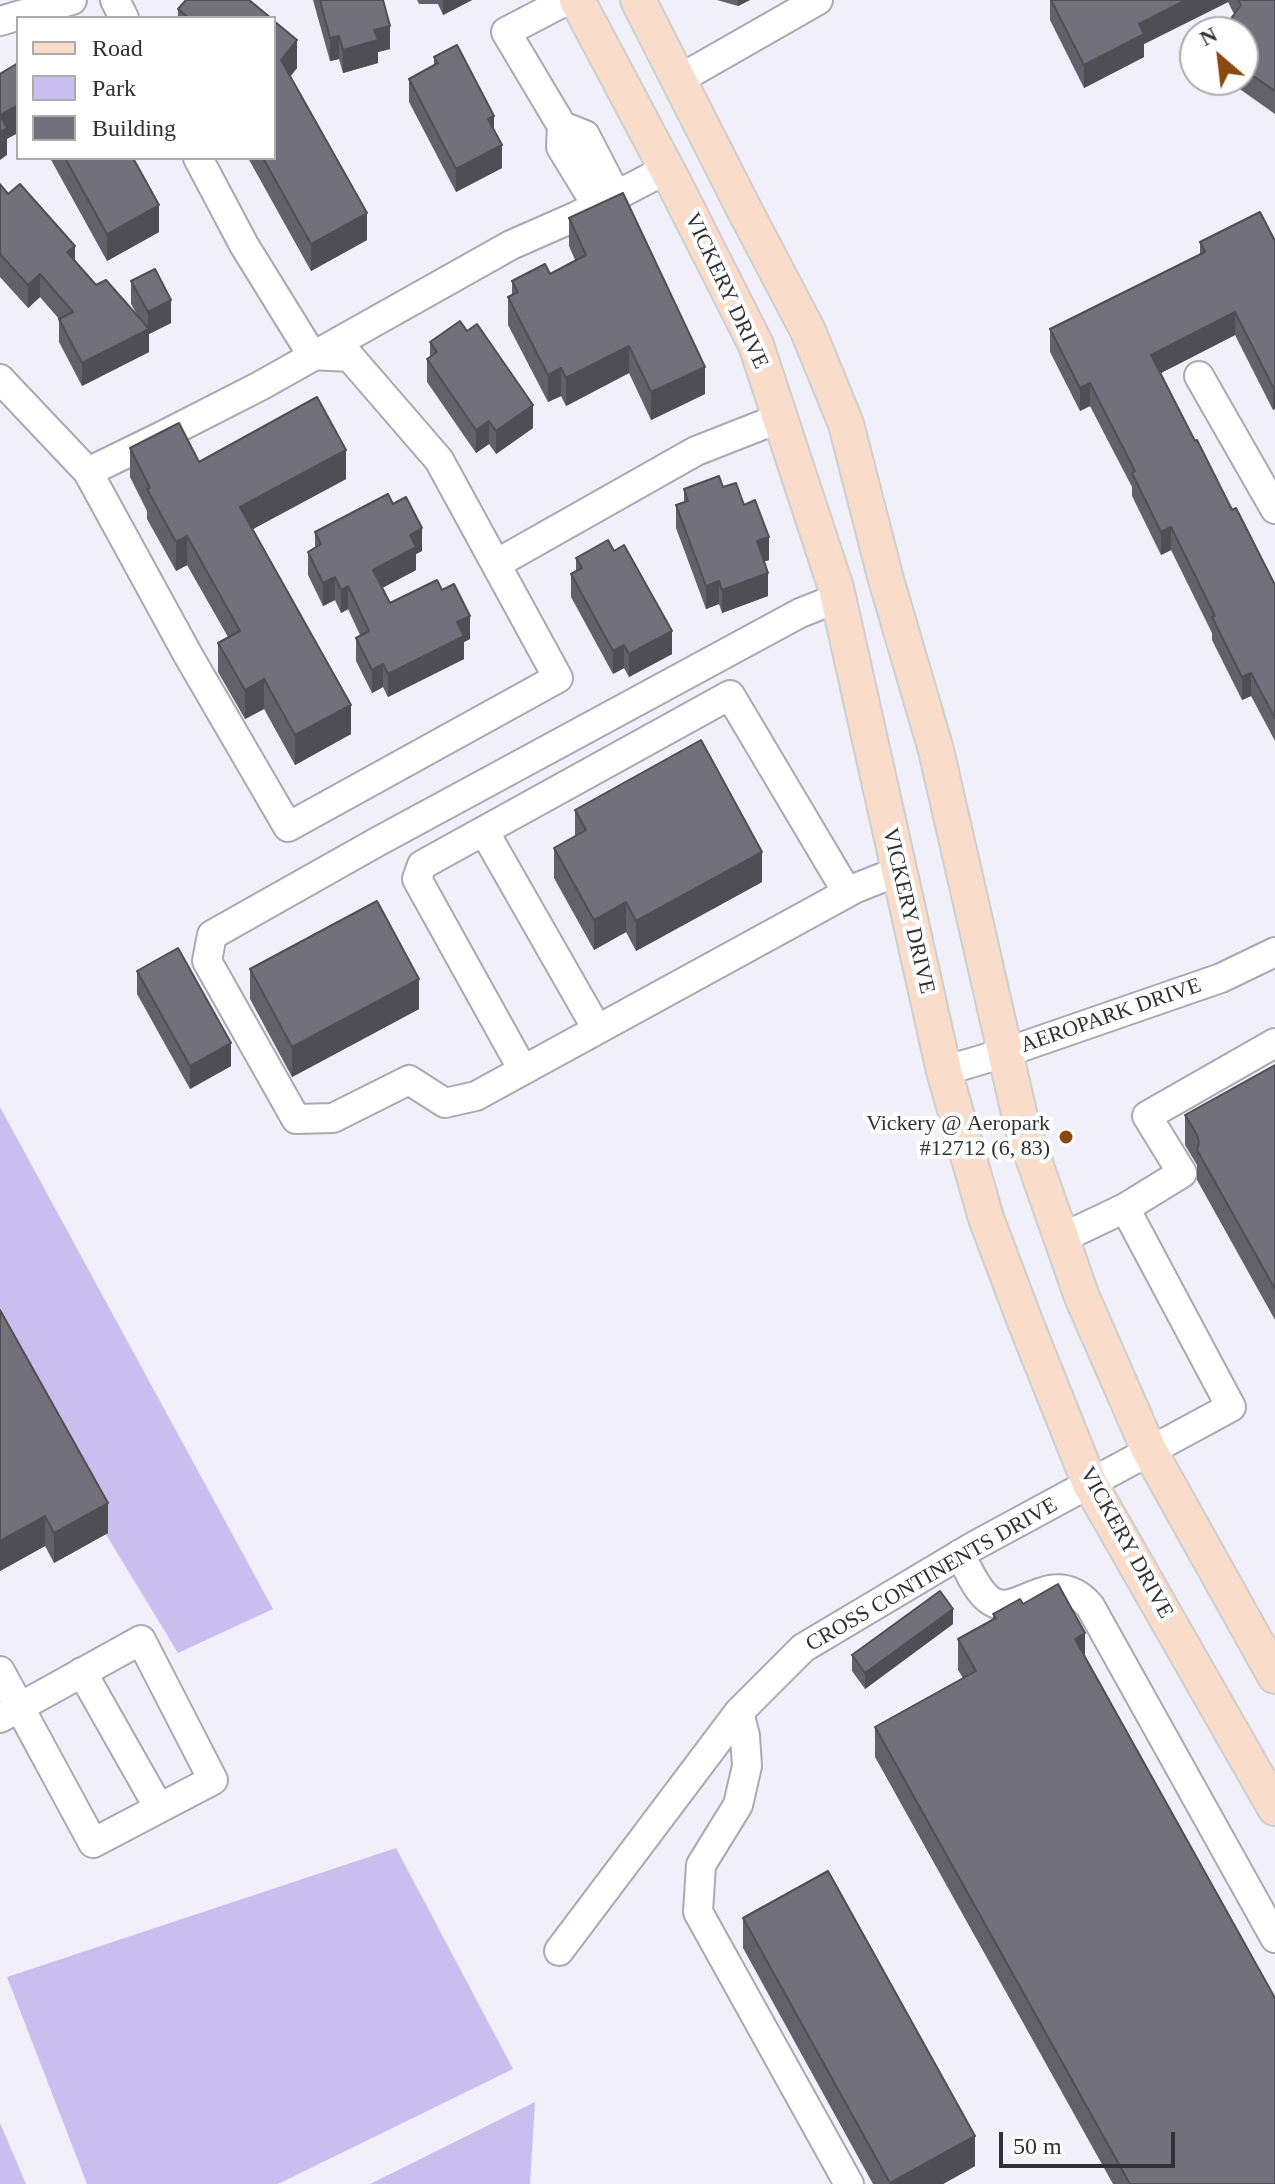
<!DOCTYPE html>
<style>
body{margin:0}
#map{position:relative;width:1275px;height:2184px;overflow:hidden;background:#f1effa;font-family:"Times New Roman",serif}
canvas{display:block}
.legend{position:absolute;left:16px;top:16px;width:260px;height:144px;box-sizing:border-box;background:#fefefe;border:2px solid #acacae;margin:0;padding:10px 14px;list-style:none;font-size:24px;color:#313135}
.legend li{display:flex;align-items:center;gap:16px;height:40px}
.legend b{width:40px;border:2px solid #acacae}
.north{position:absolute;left:1179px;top:16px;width:80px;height:80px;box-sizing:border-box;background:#fefefe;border:2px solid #acacae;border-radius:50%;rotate:332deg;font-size:22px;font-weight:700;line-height:32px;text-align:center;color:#313135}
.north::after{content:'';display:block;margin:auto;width:28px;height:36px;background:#894911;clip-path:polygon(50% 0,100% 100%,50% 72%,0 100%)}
.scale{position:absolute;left:999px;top:2132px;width:176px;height:36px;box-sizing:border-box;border:4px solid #313135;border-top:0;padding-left:10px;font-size:24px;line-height:28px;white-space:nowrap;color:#313135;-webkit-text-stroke:6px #fefefe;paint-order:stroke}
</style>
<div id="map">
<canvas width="1275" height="2184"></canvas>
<ul class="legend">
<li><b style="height:10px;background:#f9ddca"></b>Road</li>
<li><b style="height:22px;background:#c8bfef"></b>Park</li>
<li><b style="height:22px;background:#72707a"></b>Building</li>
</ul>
<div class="north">N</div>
<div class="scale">50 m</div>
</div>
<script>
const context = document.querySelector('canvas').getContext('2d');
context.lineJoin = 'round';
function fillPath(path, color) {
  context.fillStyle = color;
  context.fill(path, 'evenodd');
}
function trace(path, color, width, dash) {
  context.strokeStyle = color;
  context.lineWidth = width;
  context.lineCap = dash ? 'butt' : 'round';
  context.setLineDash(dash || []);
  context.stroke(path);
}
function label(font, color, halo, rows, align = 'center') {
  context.font = font + ' "Times New Roman",serif';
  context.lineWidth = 8;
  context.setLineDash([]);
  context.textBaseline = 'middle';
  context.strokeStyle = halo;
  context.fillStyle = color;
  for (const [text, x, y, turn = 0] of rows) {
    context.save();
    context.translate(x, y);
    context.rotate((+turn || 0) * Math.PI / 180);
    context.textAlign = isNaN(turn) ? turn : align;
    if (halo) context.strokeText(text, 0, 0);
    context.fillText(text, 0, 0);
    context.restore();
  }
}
const green = new Path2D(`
 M 0,1107 L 273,1609 L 178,1653 L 0,1360 Z
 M 396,1848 L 513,2069 L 278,2184 L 87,2184 L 7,1977 Z
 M 535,2102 L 530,2184 L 370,2184 Z
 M 0,2123 L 26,2184 L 0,2184 Z`);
const minor = new Path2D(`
 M 115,0 L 124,18
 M 567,0 L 506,32 L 562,126 L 561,147 L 597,206
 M 0,21 L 72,0
 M 678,80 L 818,0
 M 562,126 L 585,135 L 616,195
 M 198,158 L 244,245 L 312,355 L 350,357 L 439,460 L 558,678 L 288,827 L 188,655 L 88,472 L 162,436 L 260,386 L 511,245 L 577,216 L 667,169
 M 1199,376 L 1275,509
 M 0,379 L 88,472
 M 496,564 L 696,451 L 780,418
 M 838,598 L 800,613 L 377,842 L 212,935 L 207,961 L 296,1119 L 333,1118 L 409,1080 L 445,1103 L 476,1096 L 856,888 L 899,871
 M 484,831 L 597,1029
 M 523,1070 L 417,879 L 422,865 L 730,695 L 847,892
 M 944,1071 L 1004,1053 L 1221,978 L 1275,952
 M 1125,1208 L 1182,1173 L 1147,1116 L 1275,1043
 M 960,1554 C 968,1569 977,1592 991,1601 C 1018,1619 1052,1563 1090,1606 L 1275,1938
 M 0,1671 L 93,1843 L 213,1780 L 141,1640 C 94,1666 47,1692 0,1718
 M 82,1672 L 159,1808
 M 739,1712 L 745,1736 L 747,1766 L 738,1805 L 701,1865 L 698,1912 L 849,2184
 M 559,1951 L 739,1712 L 803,1648 L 976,1545 L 1231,1407 L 1125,1208 L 1062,1238`);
const major = new Path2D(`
 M 577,0 L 674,183 L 756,345 L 836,588 L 944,1071 L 986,1218 L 1024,1319 L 1090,1484 L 1275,1808
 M 638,0 L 743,207 L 808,331 L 846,424 L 885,576 L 936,750 L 1022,1126 L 1082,1297 L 1149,1450 L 1275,1676`);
const wall = new Path2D(`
 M 313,0 L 383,0 L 390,49 L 378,52 L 378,63 L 343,73 L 339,59 L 330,61 Z
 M 417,0 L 472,0 L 443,15 L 438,4 L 419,4 Z
 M 717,0 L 750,0 L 738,6 Z
 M 1050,0 L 1275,0 L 1275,114 L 1227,80 L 1243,80 L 1243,32 L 1228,2 L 1144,44 L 1144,57 L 1084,88 L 1050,20 Z
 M 178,9 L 271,18 L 178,18 Z
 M 274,21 L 297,68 L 290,77 L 367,240 L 311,271 L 248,158 L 274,158 Z
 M 434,57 L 494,131 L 502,168 L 456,192 L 409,102 L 409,79 L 434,65 Z
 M 50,158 L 133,158 L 159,232 L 107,261 Z
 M 0,184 L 75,261 L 96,285 L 139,318 L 131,304 L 131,281 L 171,323 L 149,334 L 149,352 L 82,386 L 59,342 L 59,319 L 40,297 L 28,308 L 0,277 Z
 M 569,218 L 705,394 L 651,420 L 629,373 L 566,406 L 561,396 L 548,402 L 508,325 L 508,297 L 512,295 L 512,281 L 550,274 L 575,260 L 569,246 Z
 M 1275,241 L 1273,410 L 1235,335 L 1161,373 L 1195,441 L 1275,585 L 1275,741 L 1251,696 L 1242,700 L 1212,640 L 1212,633 L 1171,550 L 1161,555 L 1132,496 L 1132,487 L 1090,406 L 1080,411 L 1050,352 L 1050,329 L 1200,254 L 1200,242 Z
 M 430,342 L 533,428 L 496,454 L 489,444 L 476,453 L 427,382 L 427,359 L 430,358 Z
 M 130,448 L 199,462 L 346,479 L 253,529 L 351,734 L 295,765 L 264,709 L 245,719 L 218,672 L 218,643 L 228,637 L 187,565 L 176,571 L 147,519 L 147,511 L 130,477 Z
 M 723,487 L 744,505 L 769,560 L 764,561 L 768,596 L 722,613 L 719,604 L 706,609 L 676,528 L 676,505 L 684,502 L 684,489 Z
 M 315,532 L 422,551 L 416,554 L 416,570 L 382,588 L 390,603 L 470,639 L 464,642 L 464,659 L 388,697 L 383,687 L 372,693 L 356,661 L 356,638 L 360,635 L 348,609 L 341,613 L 335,600 L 323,606 L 308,575 L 308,552 L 315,548 Z
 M 576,558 L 672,654 L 629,677 L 624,668 L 613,674 L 571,597 L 571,574 L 576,571 Z
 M 575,810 L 762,882 L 636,951 L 626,932 L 594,950 L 554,878 L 554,848 L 575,836 Z
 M 250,969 L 419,1009 L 292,1077 L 250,999 Z
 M 137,971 L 231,1066 L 190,1089 L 137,994 Z
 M 1275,1065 L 1275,1320 L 1197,1180 L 1197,1165 L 1185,1145 L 1185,1115 Z
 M 0,1310 L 108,1533 L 54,1563 L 45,1546 L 0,1571 Z
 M 1023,1604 L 1085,1657 L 1275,2184 L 1113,2184 L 875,1757 L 875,1727 L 963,1678 L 958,1670 L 958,1639 L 993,1620 L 993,1614 Z
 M 953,1624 L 865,1689 L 852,1671 L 852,1655 Z
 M 743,1918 L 975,2166 L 943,2184 L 873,2184 L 743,1948 Z`);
const shadedWall = new Path2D(`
 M 443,0 L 472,0 L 443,15 Z
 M 738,0 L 750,0 L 738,6 Z
 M 1186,0 L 1228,0 L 1228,2 L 1144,44 L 1144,57 L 1084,88 L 1084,65 L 1139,24 Z
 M 390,26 L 390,49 L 378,52 L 378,63 L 343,73 L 343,50 L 374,30 Z
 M 339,36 L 339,59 L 330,61 L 330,38 Z
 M 297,40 L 297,68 L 281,88 L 281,60 Z
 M 18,105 L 18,133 L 7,139 L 7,155 L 0,160 L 0,115 Z
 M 494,116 L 494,139 L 488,119 Z
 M 502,145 L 502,168 L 456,192 L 456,169 Z
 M 159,205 L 159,232 L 107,261 L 107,234 Z
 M 367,213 L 367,240 L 311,271 L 311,244 Z
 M 75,246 L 75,269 L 67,252 Z
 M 40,274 L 40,297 L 28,308 L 28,285 Z
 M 171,300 L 171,323 L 149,334 L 149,352 L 82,386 L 82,363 L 148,329 L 148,312 Z
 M 1235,312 L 1235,335 L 1151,378 L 1151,355 Z
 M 629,346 L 629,373 L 566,406 L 566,378 Z
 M 705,367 L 705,394 L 651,420 L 651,392 Z
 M 561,368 L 561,396 L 548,402 L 548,375 Z
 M 1090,383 L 1090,406 L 1080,411 L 1080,388 Z
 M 1275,386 L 1275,409 L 1273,410 L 1273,387 Z
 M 533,405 L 533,428 L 496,454 L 496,431 Z
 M 489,421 L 489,444 L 476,453 L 476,430 Z
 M 346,450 L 346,479 L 240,536 L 240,507 Z
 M 1171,527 L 1171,550 L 1161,555 L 1161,532 Z
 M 422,528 L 422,551 L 416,554 L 416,570 L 373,593 L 373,570 L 410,535 Z
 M 187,536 L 187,565 L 176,571 L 176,542 Z
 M 769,537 L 769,560 L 757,564 L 757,541 Z
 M 768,573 L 768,596 L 722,613 L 722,590 Z
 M 335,577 L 335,600 L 323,606 L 323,583 Z
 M 719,581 L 719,604 L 706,609 L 706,586 Z
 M 348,586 L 348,609 L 341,613 L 341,590 Z
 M 470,616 L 470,639 L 464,642 L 464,659 L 388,697 L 388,674 L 457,622 Z
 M 672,631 L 672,654 L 629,677 L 629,654 Z
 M 624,645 L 624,668 L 613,674 L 613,651 Z
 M 383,664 L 383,687 L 372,693 L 372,670 Z
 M 1251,673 L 1251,696 L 1242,700 L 1242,677 Z
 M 264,679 L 264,709 L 245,719 L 245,690 Z
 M 351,705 L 351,734 L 295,765 L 295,735 Z
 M 762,852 L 762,882 L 636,951 L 636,921 Z
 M 626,902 L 626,932 L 594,950 L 594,920 Z
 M 419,979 L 419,1009 L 292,1077 L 292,1047 Z
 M 231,1043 L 231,1066 L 190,1089 L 190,1066 Z
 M 108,1503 L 108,1533 L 54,1563 L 54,1533 Z
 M 45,1516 L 45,1546 L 0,1571 L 0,1541 Z
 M 953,1609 L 953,1624 L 865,1689 L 865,1673 Z
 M 1085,1633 L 1085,1663 L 1075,1639 Z
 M 975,2136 L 975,2166 L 943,2184 L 890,2184 Z`);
const building = new Path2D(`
 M 186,0 L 249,0 L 271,18 L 189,18 L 178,9 Z
 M 320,0 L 383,0 L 390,26 L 374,30 L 378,40 L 343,50 L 339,36 L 330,38 Z
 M 1051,0 L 1186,0 L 1139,24 L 1144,34 L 1084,65 Z
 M 1238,0 L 1275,0 L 1275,91 L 1243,69 L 1243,32 L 1221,32 L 1241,5 Z
 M 274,21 L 297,40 L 281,60 L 367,213 L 311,244 L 263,158 L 274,158 Z
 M 457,45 L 494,116 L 488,119 L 502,145 L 456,169 L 409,79 L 438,63 L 434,57 Z
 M 18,63 L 18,105 L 0,115 L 7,128 L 0,132 L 0,74 Z
 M 65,158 L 133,158 L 159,205 L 107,234 Z
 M 0,184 L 8,194 L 20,184 L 75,246 L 67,252 L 96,285 L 106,280 L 149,329 L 82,363 L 59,319 L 73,312 L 40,274 L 28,285 L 0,254 Z
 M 623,193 L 705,367 L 651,392 L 629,346 L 566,378 L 561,368 L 548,375 L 508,297 L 518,292 L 512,281 L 545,264 L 550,274 L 586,255 L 569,218 Z
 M 1260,212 L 1275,241 L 1275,386 L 1273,387 L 1235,312 L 1151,355 L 1195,441 L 1197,440 L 1232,510 L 1236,508 L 1275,585 L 1275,718 L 1251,673 L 1242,677 L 1212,617 L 1215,616 L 1171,527 L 1161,532 L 1132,473 L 1135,471 L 1090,383 L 1080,388 L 1050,329 L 1205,252 L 1200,242 Z
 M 155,269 L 171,300 L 148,312 L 131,281 Z
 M 460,321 L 467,331 L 477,324 L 533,405 L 496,431 L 489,421 L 476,430 L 427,359 L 437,352 L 430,342 Z
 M 317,397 L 346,450 L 240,507 L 351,705 L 295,735 L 264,679 L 245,690 L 218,643 L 240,631 L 187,536 L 176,542 L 147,489 L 150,488 L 130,448 L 179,423 L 199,462 Z
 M 719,476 L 723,487 L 736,483 L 744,505 L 755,500 L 769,537 L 757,541 L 768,573 L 722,590 L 719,581 L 706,586 L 676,505 L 688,501 L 684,489 Z
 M 388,494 L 393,504 L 406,497 L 422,528 L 410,535 L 416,547 L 373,570 L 390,603 L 437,580 L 442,590 L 454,584 L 470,616 L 457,622 L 464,636 L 388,674 L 383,664 L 372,670 L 356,638 L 369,631 L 348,586 L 341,590 L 335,577 L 323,583 L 308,552 L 321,544 L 315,532 Z
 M 608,540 L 614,551 L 624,545 L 672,631 L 629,654 L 624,645 L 613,651 L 571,574 L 582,568 L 576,558 Z
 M 701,740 L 762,852 L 636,921 L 626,902 L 594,920 L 554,848 L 586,830 L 575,810 Z
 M 377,901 L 419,979 L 292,1047 L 250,969 Z
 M 178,948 L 231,1043 L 190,1066 L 137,971 Z
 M 1275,1065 L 1275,1289 L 1197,1150 L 1199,1142 L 1197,1135 L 1185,1115 Z
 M 0,1310 L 108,1503 L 54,1533 L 45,1516 L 0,1541 Z
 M 1058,1584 L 1085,1633 L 1075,1639 L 1275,1998 L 1275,2184 L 1130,2184 L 875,1727 L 976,1671 L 958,1639 L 996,1618 L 993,1614 L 1020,1599 L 1023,1604 Z
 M 940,1591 L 953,1609 L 865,1673 L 852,1655 Z
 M 828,1871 L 975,2136 L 890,2183 L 743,1918 Z`);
const markers = [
 [1066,1137,8,"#894911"]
];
const streetNames = [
 ["VICKERY DRIVE",726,291,65],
 ["VICKERY DRIVE",908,911,77],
 ["AEROPARK DRIVE",1111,1016,-19],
 ["VICKERY DRIVE",1126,1543,61],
 ["CROSS CONTINENTS DRIVE",932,1575,-30]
];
const poiNames = [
 ["Vickery @ Aeropark",1050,1124],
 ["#12712 (6, 83)",1050,1149]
];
fillPath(green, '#c8bfef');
trace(minor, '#aaa8b3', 32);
trace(major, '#cececf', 38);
trace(minor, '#fff', 28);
trace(major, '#f9ddca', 34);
fillPath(wall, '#626069');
fillPath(shadedWall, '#504e55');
fillPath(building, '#72707a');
trace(building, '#504e55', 2);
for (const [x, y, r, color] of markers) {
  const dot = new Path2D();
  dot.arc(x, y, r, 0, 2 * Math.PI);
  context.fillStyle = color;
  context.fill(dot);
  trace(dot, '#fefefe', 3);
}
label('22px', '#313135', '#fefefe', streetNames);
label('22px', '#313135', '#fefefe', poiNames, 'right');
</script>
